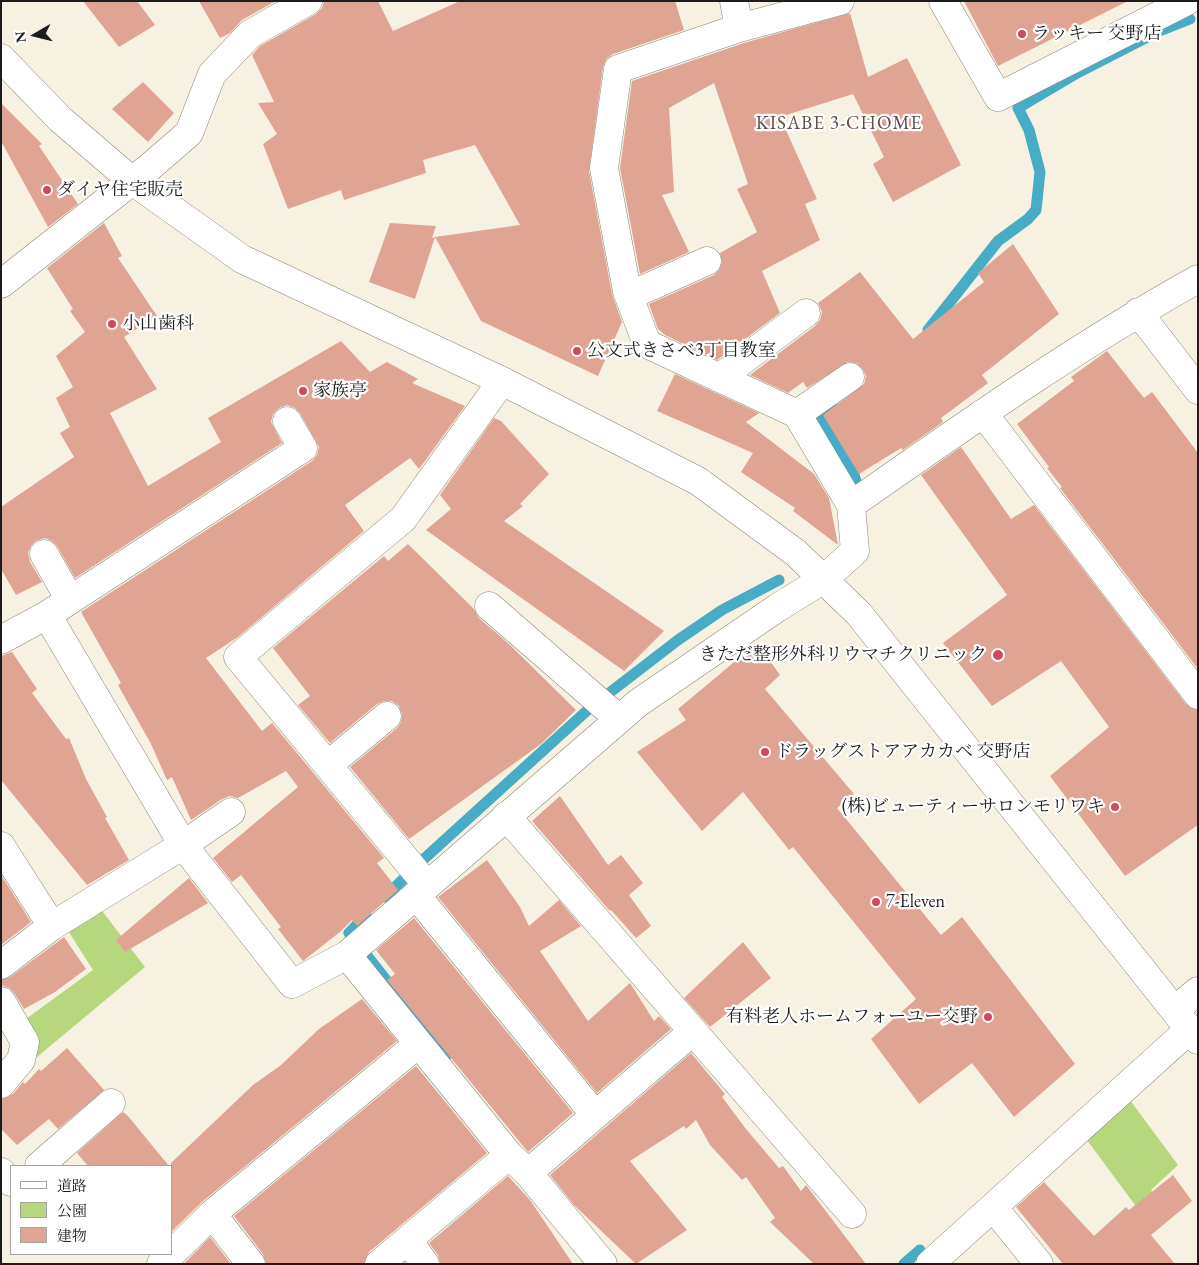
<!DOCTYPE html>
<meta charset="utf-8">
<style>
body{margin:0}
#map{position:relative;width:1199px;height:1265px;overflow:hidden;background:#f7f1e1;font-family:"EB Garamond","Noto Serif JP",serif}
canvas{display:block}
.frame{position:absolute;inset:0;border:2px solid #1c1c1c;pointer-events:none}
.legend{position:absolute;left:10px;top:1165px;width:162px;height:90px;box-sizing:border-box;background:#fff;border:1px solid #a4a4a4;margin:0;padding:6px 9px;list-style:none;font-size:15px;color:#1c1c1c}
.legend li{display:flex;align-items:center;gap:10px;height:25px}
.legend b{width:25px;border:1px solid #a4a4a4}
.north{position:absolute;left:10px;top:10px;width:50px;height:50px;-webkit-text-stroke:4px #fff;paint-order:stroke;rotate:262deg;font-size:14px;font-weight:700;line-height:20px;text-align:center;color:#1c1c1c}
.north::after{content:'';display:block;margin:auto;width:18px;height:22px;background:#1c1c1c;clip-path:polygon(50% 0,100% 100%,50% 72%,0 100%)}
</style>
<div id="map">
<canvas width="1199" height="1265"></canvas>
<div class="frame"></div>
<ul class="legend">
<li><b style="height:6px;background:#fff"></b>道路</li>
<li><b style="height:14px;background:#b7d77e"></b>公園</li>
<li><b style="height:14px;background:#e0a492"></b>建物</li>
</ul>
<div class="north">N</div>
</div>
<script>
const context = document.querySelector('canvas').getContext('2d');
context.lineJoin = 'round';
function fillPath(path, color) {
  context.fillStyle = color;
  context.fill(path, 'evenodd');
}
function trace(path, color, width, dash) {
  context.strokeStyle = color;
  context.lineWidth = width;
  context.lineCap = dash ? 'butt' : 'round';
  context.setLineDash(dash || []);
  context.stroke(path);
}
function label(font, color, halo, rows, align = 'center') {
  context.font = font + ' "EB Garamond","Noto Serif JP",serif';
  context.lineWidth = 4.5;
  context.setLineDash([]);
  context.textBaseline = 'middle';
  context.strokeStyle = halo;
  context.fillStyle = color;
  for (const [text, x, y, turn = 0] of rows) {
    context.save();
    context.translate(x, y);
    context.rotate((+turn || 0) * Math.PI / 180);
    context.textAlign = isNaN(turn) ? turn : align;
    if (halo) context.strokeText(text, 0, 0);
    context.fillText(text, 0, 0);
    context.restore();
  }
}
const green = new Path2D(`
 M 96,903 L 145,967 L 37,1057 L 19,1024 L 93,970 L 63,923 Z
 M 1124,1092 L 1178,1165 L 1151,1190 L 1168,1217 L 1152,1228 L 1081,1132 Z`);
const stream = new Path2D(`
 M 928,330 L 998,241 L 1028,219 L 1036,210 L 1040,172 L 1029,130 L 1018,108 L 1077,73 L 1157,32 L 1190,19
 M 836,409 L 821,421 L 853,471 L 858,488
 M 385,897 L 426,857 L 591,707 L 678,640 L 722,610 L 779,580
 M 366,915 L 349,933 L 446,1056
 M 904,1264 L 920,1250`);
const building = new Path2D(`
 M 83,1 L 137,1 L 155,25 L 119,47 Z
 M 199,1 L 276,1 L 242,20 L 230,33 L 220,38 Z
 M 324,1 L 378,1 L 393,31 L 460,1 L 675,1 L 684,30 L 613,54 L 606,59 L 603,67 L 589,171 L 612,294 L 622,322 L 598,376 L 481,321 L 435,237 L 520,225 L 475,145 L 423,160 L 426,173 L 344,200 L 341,190 L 288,209 L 263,144 L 277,134 L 258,103 L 274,102 L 252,55 L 260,46 L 316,14 L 322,8 Z
 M 964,1 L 1128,1 L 998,66 Z
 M 850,13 L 868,77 L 907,58 L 961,165 L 893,202 L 873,164 L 884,157 L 853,94 L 780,117 L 817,199 L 805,204 L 820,240 L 762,271 L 780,313 L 717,360 L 665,335 L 658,329 L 649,304 L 714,275 L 719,270 L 722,263 L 720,253 L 757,232 L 737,189 L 748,184 L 714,83 L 669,108 L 674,192 L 662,195 L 689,252 L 640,274 L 620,168 L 632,81 L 744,43 Z
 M 143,82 L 174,113 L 148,142 L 112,109 Z
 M 1,103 L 42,144 L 39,146 L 78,204 L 48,227 L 1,141 Z
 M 104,223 L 122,256 L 118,258 L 157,316 L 124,337 L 157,389 L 110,413 L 148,486 L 221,442 L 208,418 L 341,341 L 370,372 L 387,362 L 418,379 L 412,383 L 465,406 L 419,469 L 410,458 L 345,505 L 364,531 L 238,637 L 206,658 L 262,731 L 272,723 L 384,858 L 377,863 L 398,890 L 357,926 L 352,920 L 340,932 L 303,961 L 278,929 L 281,927 L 241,875 L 232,882 L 213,858 L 298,787 L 286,771 L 238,798 L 230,796 L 222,799 L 191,820 L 172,777 L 167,780 L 151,744 L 118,685 L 121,683 L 81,612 L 312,461 L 317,455 L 319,447 L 300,413 L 295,408 L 287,405 L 279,408 L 273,414 L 271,422 L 282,443 L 75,578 L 57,546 L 52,541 L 45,538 L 36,541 L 31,546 L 28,553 L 30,562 L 42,582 L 16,595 L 1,569 L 1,507 L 74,457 L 60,433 L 70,427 L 56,398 L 73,387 L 56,356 L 85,332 L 70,311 L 73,309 L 47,268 Z
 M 390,223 L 436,226 L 432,238 L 435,237 L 415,299 L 369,282 Z
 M 1013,244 L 1059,314 L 982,375 L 988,383 L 941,418 L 943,422 L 903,450 L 901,448 L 859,474 L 823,415 L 864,384 L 866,376 L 862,368 L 856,363 L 848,362 L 807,388 L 803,382 L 788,393 L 750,375 L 815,326 L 820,320 L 822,312 L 818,303 L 860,272 L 913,339 L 984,282 L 978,273 Z
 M 1107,351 L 1144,398 L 1152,392 L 1198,453 L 1198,669 L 1060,488 L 1062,487 L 1047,468 L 1049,467 L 1017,424 L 1074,381 L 1071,377 Z
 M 675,374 L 759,413 L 746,422 L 814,474 L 829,498 L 838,545 L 793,511 L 795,508 L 741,472 L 753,453 L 657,411 Z
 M 494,418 L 501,421 L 549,474 L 520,504 L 523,506 L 504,521 L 664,631 L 624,671 L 426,530 L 451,509 L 440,495 Z
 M 961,447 L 1011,519 L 1034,505 L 1186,704 L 1198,710 L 1198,825 L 1125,876 L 1050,776 L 1109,727 L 1061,661 L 992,706 L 943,643 L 1007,595 L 921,475 Z
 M 408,544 L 474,609 L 479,618 L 510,645 L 576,710 L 541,744 L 409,839 L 350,767 L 397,728 L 401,722 L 402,714 L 399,706 L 392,701 L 384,701 L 377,704 L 330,743 L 298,705 L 310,696 L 273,648 L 384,556 L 388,561 Z
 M 757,643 L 780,675 L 765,689 L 854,794 L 837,808 L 941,935 L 962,917 L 1075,1064 L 1014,1117 L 972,1063 L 919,1104 L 871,1039 L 916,999 L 793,847 L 789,850 L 743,792 L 702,831 L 637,752 L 686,720 L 678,709 Z
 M 12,652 L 37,689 L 32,693 L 66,739 L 69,738 L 86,779 L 107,817 L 105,818 L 129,860 L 87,885 L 1,780 L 1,656 Z
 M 560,796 L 608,865 L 621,855 L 643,883 L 629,895 L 651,926 L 636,938 L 612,911 L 609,910 L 532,821 Z
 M 487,860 L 520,907 L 529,926 L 559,900 L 581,926 L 540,951 L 588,1021 L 630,983 L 654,1021 L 659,1016 L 671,1029 L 597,1093 L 438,897 Z
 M 1,875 L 31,922 L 1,945 Z
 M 189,878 L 208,903 L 125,952 L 116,940 Z
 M 414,918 L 573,1113 L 528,1152 L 387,980 L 395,974 L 376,950 Z
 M 64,937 L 86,969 L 55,992 L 24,1009 L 14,993 L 9,988 L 1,985 L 1,980 L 10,977 Z
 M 743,942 L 771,978 L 710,1027 L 684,998 Z
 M 362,999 L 397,1041 L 202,1202 L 171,1232 L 171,1163 L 253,1085 L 281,1065 L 319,1029 Z
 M 67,1048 L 104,1090 L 58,1129 L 49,1119 L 17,1145 L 1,1129 L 1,1099 L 13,1094 L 23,1082 L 25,1084 L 39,1069 L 41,1071 Z
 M 691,1053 L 725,1094 L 722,1097 L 746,1129 L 779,1168 L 783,1166 L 801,1191 L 806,1185 L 866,1264 L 814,1264 L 770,1222 L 775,1218 L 746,1177 L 742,1180 L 710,1145 L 696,1120 L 686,1129 L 684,1126 L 630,1161 L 687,1230 L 636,1264 L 574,1205 L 550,1175 Z
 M 416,1066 L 487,1153 L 369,1252 L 364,1264 L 266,1264 L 263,1254 L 234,1216 Z
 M 123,1112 L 128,1116 L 169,1166 L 88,1166 L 77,1153 Z
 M 1173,1175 L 1192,1201 L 1151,1235 L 1175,1264 L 1063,1264 L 1016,1207 L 1044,1182 L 1094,1236 L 1126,1207 L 1129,1210 Z
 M 508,1176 L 530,1200 L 573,1264 L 440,1264 L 438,1255 L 429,1243 Z
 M 210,1237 L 231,1264 L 184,1264 Z`);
const minor = new Path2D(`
 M 734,1 L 739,28 L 618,69 L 604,168 L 627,291 L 647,344 L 797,414 L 851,505
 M 943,1 L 998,97 L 1187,1
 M 739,28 L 840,1
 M 1,284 L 151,166 L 189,133 L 212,74 L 250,34 L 308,1
 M 629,296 L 707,261
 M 1138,312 L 1198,390
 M 719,378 L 806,313
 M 983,413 L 1198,695
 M 797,414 L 850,377
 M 44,554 L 70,600
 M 489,606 L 619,719
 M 1,640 L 47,615
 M 328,765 L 387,716
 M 231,812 L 183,845 L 47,615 L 303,448 L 287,421
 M 506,816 L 852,1214
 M 1,846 L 52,926
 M 427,885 L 238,657 L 403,519 L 502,381
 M 416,895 L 595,1115
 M 1,965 L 52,926 L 183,845 L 292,984 L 347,955
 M 1,1001 L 25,1042 L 21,1060 L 1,1084
 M 1175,1010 L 1198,991
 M 39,1166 L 111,1103
 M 1,1172 L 11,1182
 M 528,1173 L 693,1031
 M 993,1207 L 1039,1264
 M 212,1214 L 251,1264
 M 408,1240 L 425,1264
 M 161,1264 L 212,1214 L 418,1044
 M 379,1264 L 509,1155
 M 603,1264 L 528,1173 L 509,1155 L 347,955 L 638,703 L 777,608 L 824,579 L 855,551 L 851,505 C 964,426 1077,346 1198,279
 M 930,1264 L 1190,1029`);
const tertiary = new Path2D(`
 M 1,58 L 60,119 L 131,180 L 242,259 L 502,381 L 698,481 L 796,553 L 859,614 L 1198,1040`);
const markers = [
 [1022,34,5,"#d1495b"],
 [47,190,5,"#d1495b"],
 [112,324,5,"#d1495b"],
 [577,351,5,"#d1495b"],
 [303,391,5,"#d1495b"],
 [998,655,6,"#d1495b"],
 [765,752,5,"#d1495b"],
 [1115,807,5,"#d1495b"],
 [876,902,5,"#d1495b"],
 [988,1017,5,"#d1495b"]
];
const poiNames = [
 ["ラッキー 交野店",1032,34],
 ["ダイヤ住宅販売",57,190],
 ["小山歯科",122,324],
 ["公文式きさべ3丁目教室",587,351],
 ["家族亭",313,391],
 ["きただ整形外科リウマチクリニック",987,655,"right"],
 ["ドラッグストアアカカベ 交野店",775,752],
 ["(株)ビューティーサロンモリワキ",1105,807,"right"],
 ["7-Eleven",886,902],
 ["有料老人ホームフォーユー交野",978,1017,"right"]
];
const neighbourhoodNames = [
 ["KISABE 3-CHOME",839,124]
];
fillPath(green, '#b7d77e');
trace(stream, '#47adc6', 11);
fillPath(building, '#e0a492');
trace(minor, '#8a867e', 29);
trace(tertiary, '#8a867e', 29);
trace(minor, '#fff', 28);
trace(tertiary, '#fff', 28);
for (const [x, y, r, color] of markers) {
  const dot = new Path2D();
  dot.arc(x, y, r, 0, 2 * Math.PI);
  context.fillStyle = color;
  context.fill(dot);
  trace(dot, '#fff', 2);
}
label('18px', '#1c1c1c', '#fff', poiNames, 'left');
context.letterSpacing = '1px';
label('19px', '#614c45', '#fff', neighbourhoodNames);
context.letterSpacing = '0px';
</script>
